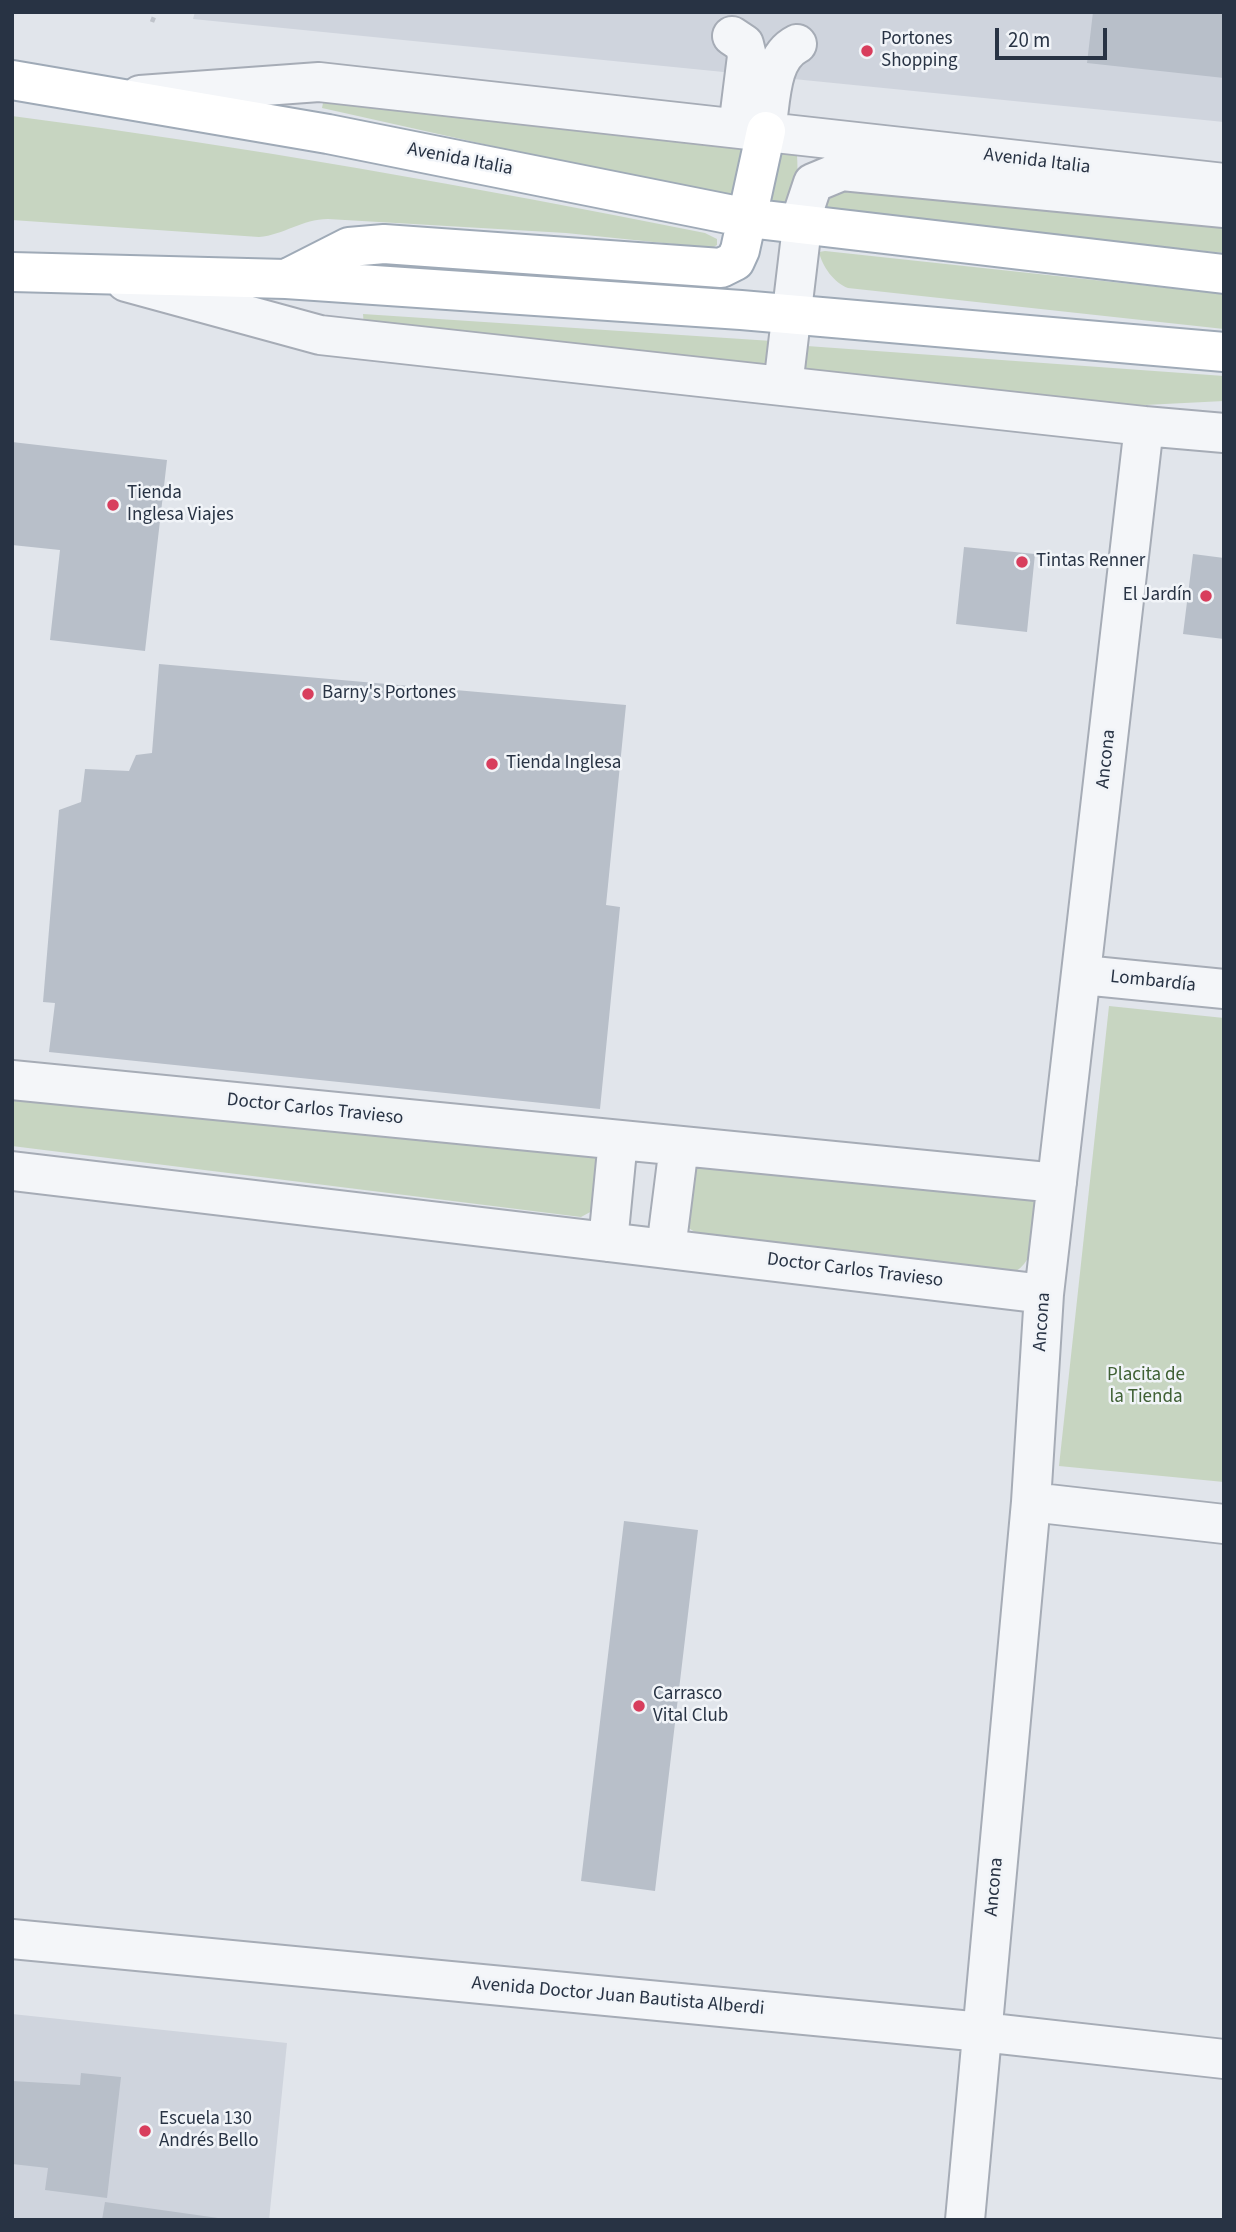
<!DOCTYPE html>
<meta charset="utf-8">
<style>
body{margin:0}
#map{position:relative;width:1236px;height:2232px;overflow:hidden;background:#e1e5eb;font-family:"Source Sans 3",sans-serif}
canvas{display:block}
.frame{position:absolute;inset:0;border:14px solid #283344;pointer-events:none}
.scale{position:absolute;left:995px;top:28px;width:112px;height:32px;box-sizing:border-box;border:4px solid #283344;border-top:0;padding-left:9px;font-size:21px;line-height:24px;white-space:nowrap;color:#283344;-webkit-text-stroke:5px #f1f4f8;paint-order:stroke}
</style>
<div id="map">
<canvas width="1236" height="2232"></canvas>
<div class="frame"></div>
<div class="scale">20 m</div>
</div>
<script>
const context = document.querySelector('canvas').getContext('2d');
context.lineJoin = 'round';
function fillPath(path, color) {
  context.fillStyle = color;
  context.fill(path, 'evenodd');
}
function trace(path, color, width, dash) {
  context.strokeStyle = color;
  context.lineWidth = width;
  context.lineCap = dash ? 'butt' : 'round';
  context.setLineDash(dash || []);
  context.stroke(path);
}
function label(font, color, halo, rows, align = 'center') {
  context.font = font + ' "Source Sans 3",sans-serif';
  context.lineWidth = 5;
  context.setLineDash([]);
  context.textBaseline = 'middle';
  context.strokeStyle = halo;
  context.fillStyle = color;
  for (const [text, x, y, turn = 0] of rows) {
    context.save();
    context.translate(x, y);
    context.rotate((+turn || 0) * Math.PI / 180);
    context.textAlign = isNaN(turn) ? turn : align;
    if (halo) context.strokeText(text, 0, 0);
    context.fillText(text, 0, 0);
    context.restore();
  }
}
const built = new Path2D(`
 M 195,12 L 1224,12 L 1224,122 L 193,19 Z
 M 12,2014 L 287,2043 L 269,2220 L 12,2220 Z`);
const green = new Path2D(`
 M 323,103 L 739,144 L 746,152 L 734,197 L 725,198 L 322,108 Z
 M 12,116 C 245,146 475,187 705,233 L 717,239 L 717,245 L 712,248 L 566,233 L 328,219 C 302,219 284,235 259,237 L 12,220 Z
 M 791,151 L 797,156 C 798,170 798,191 791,204 L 770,203 L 768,156 Z
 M 823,185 L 1224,217 L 1224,253 L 824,211 Z
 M 825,251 L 1224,294 L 1224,329 L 848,288 C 834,283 822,266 819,252 Z
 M 363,314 L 772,341 L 772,367 L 364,326 Z
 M 807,346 L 1224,376 L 1224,401 L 1125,406 L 809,371 L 803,369 Z
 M 1109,1006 L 1224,1018 L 1224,1482 L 1059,1466 Z
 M 12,1095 L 601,1154 L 594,1210 L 581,1217 L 12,1146 Z
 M 694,1159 L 1032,1194 C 1039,1217 1038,1263 1012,1273 L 698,1234 L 687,1227 Z`);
const building = new Path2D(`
 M 1093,12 L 1224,12 L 1224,78 L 1087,63 Z
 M 12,442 L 167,460 L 145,651 L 50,640 L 60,550 L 12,545 Z
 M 964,547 L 1035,554 L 1027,632 L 956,624 Z
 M 1193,554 L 1224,558 L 1224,639 L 1183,634 Z
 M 159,664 L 626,705 L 606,905 L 620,907 L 600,1109 L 49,1052 L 55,1003 L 43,1002 L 59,810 L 81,802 L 85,769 L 129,771 L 136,755 L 152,753 Z
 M 624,1521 L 698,1530 L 655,1891 L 581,1881 Z
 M 81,2073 L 121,2077 L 107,2198 L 45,2190 L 48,2168 L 12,2164 L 12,2081 L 80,2085 Z
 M 105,2202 L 218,2218 L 218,2220 L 102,2220 Z`);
const path = new Path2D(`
 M 152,22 L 156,12`);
const minor = new Path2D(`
 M 732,36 L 744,44 L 747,56 L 738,128
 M 140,95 L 319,82 L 1224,183
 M 766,131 C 771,103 769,58 797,44
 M 126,282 L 320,335 L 1144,426 L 1224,433
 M 783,386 L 804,210 L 813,183 L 842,171 L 1224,208
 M 1083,975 L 1224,989
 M 12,1080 L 1057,1183
 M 12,1171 L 1044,1294
 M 608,1242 L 618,1140
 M 666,1249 L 679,1146
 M 1031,1502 L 1224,1524
 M 12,1939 L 982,2032 L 1224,2059
 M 965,2220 L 1031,1502 L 1044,1294 L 1144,426`);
const major = new Path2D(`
 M 12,80 L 328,134 L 748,218 L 1224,274
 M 12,272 L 286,279 L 741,310 L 1224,352
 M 286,279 L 349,247 L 384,244 L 721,268 L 735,261 L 740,250 L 766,131`);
const markers = [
 [867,51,7,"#d83e5d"],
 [113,505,7,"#d83e5d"],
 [1022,562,7,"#d83e5d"],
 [1206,596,7,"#d83e5d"],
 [308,694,7,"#d83e5d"],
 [492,764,7,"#d83e5d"],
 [639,1706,7,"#d83e5d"],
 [145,2131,7,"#d83e5d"]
];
const poiNames = [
 ["Portones",881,40],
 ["Shopping",881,62],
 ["Tienda",127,494],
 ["Inglesa Viajes",127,516],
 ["Tintas Renner",1036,562],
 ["El Jardín",1192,596,"right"],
 ["Barny's Portones",322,694],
 ["Tienda Inglesa",506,764],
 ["Carrasco",653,1695],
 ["Vital Club",653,1717],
 ["Escuela 130",159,2120],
 ["Andrés Bello",159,2142]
];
const streetNames = [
 ["Avenida Italia",460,160,11],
 ["Avenida Italia",1037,162,7],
 ["Ancona",1107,759,-84],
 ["Lombardía",1153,982,6],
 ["Doctor Carlos Travieso",315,1110,6],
 ["Doctor Carlos Travieso",855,1271,7],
 ["Ancona",1043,1322,-86],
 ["Ancona",995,1887,-85],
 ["Avenida Doctor Juan Bautista Alberdi",618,1997,5]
];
const parkNames = [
 ["Placita de",1146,1376],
 ["la Tienda",1146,1398]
];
fillPath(built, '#cfd4dd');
fillPath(green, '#c7d5c1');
fillPath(building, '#b8bfc9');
trace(minor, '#a6acb6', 42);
trace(major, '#9faab7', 42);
trace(path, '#bfc3ca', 4.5, [5, 5]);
trace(minor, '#f4f6f9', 38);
trace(major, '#fff', 38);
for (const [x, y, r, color] of markers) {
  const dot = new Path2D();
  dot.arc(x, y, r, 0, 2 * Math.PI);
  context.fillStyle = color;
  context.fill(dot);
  trace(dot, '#f1f4f8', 2.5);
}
label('19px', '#283344', '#f1f4f8', poiNames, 'left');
label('19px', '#283344', '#f1f4f8', streetNames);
label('19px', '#3f6034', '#f1f4f8', parkNames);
</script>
